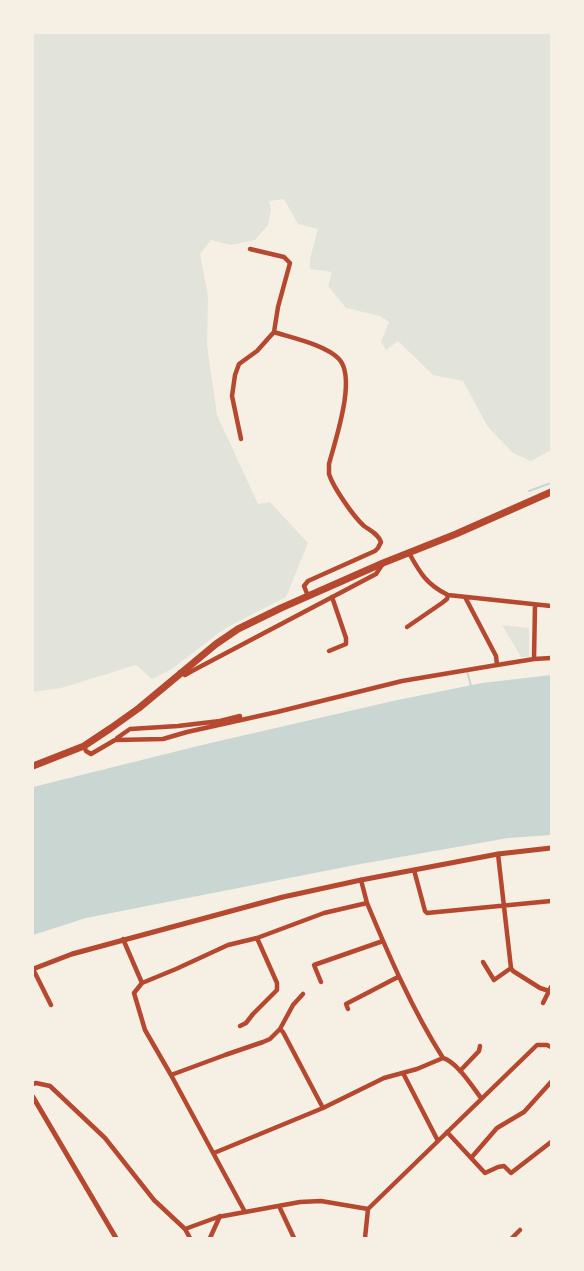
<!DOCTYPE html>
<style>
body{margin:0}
#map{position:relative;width:584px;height:1271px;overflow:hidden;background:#f6efe4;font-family:Cabin,sans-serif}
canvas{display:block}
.frame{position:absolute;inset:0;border:34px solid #f6efe4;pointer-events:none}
</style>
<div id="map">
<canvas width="584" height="1271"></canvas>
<div class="frame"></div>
</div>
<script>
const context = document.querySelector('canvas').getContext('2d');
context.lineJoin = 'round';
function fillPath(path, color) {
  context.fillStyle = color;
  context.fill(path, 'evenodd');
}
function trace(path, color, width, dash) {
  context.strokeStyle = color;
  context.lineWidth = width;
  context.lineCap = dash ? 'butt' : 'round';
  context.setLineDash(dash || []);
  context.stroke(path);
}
const green = new Path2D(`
 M 33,33 L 551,33 L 551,450 L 531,461 L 513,453 L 488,427 L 463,381 L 433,375 L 398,341 L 386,350 L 381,342 L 389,322 L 380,316 L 346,308 L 328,286 L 332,272 L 310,269 L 310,259 L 318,229 L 298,224 L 284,199 L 269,201 L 271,209 L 268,225 L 255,240 L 230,245 L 211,240 L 200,254 L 208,296 L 207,345 L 217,415 L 258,504 L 270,502 L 308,543 L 286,597 L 224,629 L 172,669 L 152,679 L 136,665 L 61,688 L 33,692 Z
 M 502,625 L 529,628 L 529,657 L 521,657 Z`);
const water = new Path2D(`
 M 551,675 L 551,835 L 508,838 L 355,865 L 86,918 L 33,935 L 33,787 L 202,745 L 393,701 L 482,683 Z`);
const stream = new Path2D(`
 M 529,491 L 551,483
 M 467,671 L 471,686`);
const minor = new Path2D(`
 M 250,249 L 284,257 L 290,263 L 278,307 L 274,332
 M 241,439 L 232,396 L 235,375 L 239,364 L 257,351 L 274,332 C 293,338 326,345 339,359 C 357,378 335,441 329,464 C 329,465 329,473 329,474 C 333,487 353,516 364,526 C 371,531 378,534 381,542 L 378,548 L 375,551 L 308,581 L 304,586 L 308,596
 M 409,553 C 420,573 427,585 448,595 L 551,606
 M 465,597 L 496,656 L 497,665 L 534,659
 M 535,605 L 534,659 L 551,658
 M 407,627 L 442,603 L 447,599 L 448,595
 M 329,651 L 346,644 L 346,638 L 332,597
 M 180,672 L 185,675 L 192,671 L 376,574 L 382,565
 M 117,738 L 130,729 L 178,726 L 220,721 L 240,716
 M 84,746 L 86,751 L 91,754 L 115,740 L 163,739 L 187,732 L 277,712 L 402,681 L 497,665
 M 498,854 L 511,968 L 513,971 L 540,988 L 549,991 L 551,987
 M 414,870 L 425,911 L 427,913 L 551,901
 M 361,880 L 367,903
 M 123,939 L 142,983
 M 483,962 L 494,980 L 511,968
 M 33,969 L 51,1005
 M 321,982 L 314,965 L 383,941
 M 543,1003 L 549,991
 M 348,1009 L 346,1004 L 398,977
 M 240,1026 L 246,1023 L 253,1014 L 277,990 L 277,983 L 257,938
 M 280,1029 L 283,1032 L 323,1108
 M 460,1071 L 479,1051 L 480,1046
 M 403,1073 L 438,1141
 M 171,1075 L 225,1055 L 263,1042 L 270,1039 L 280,1029 L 293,1005 L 303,994
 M 33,1084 L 36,1083 L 50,1086 L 105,1138 L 154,1200 L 185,1229 L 190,1238
 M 447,1132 L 485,1173 L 498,1167 L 504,1166 L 511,1173 L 551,1142
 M 214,1153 L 323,1108 L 384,1078 L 417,1069 L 443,1058
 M 471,1158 L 497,1128 L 524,1112 L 551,1082
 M 279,1206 L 294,1238
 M 245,1212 L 171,1075 L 145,1030 L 134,993 L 142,983 L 176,969 L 228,945 L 257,938 L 324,913 L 367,903 C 389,956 412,1009 443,1058 C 457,1062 472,1086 481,1098
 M 185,1229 L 218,1217 L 300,1202 L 321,1201 L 368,1209
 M 210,1238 L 220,1216
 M 365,1238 L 368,1209 L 537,1045 L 547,1045 L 551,1047
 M 512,1238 L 520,1230`);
const tertiary = new Path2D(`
 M 33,969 L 72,954 L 283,897 L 361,880 L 498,854 L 551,848
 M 33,1097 L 116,1238`);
const primary = new Path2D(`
 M 33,766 L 84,746 L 111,728 L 139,708 L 216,644 L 238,629 L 281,608 L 383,563 L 456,534 L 551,492`);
fillPath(green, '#e2e4dc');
fillPath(water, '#c9d6d2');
trace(stream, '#c9d6d2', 2);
trace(minor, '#b5482f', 4.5);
trace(tertiary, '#b5482f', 5);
trace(primary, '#b5482f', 7);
</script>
